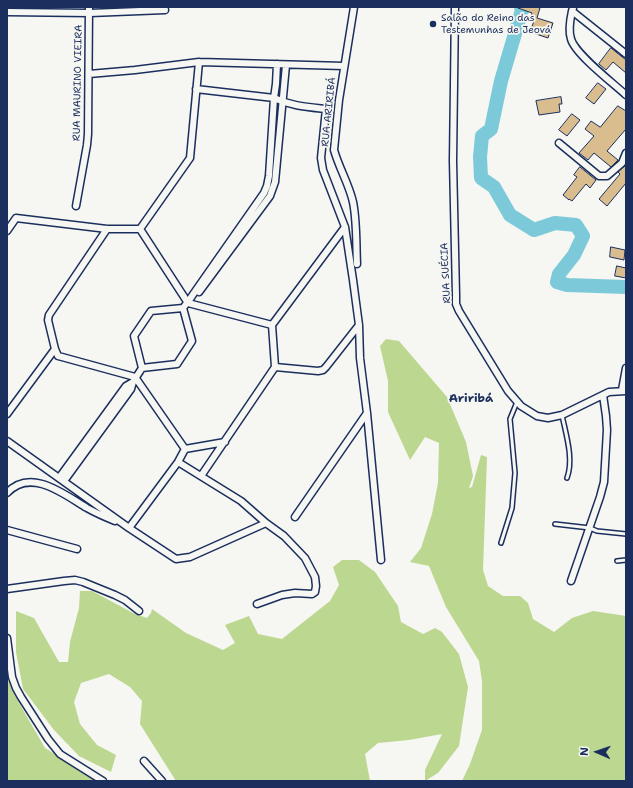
<!DOCTYPE html>
<meta charset="utf-8">
<style>
body{margin:0}
#map{position:relative;width:633px;height:788px;overflow:hidden;background:#f6f6f2;font-family:"Shantell Sans",sans-serif}
canvas{display:block}
.frame{position:absolute;inset:0;border:8px solid #1b2f5e;pointer-events:none}
.north{position:absolute;left:577px;top:732px;width:40px;height:40px;-webkit-text-stroke:3px #f6f6f2;paint-order:stroke;rotate:272deg;font-size:11px;font-weight:700;line-height:16px;text-align:center;color:#1b2f5e}
.north::after{content:'';display:block;margin:auto;width:14px;height:18px;background:#1b2f5e;clip-path:polygon(50% 0,100% 100%,50% 72%,0 100%)}
</style>
<div id="map">
<canvas width="633" height="788"></canvas>
<div class="frame"></div>
<div class="north">N</div>
</div>
<script>
const context = document.querySelector('canvas').getContext('2d');
context.lineJoin = 'round';
function fillPath(path, color) {
  context.fillStyle = color;
  context.fill(path, 'evenodd');
}
function trace(path, color, width, dash) {
  context.strokeStyle = color;
  context.lineWidth = width;
  context.lineCap = dash ? 'butt' : 'round';
  context.setLineDash(dash || []);
  context.stroke(path);
}
function label(font, color, halo, rows, align = 'center') {
  context.font = font + ' "Shantell Sans",sans-serif';
  context.lineWidth = 3.5;
  context.setLineDash([]);
  context.textBaseline = 'middle';
  context.strokeStyle = halo;
  context.fillStyle = color;
  for (const [text, x, y, turn = 0] of rows) {
    context.save();
    context.translate(x, y);
    context.rotate((+turn || 0) * Math.PI / 180);
    context.textAlign = isNaN(turn) ? turn : align;
    if (halo) context.strokeText(text, 0, 0);
    context.fillText(text, 0, 0);
    context.restore();
  }
}
const green = new Path2D(`
 M 386,339 L 399,341 L 447,397 L 466,442 L 473,476 L 469,488 L 472,487 L 481,455 L 487,457 L 483,570 L 488,586 L 503,596 L 520,596 L 528,603 L 533,619 L 554,632 L 572,618 L 593,611 L 626,616 L 626,781 L 462,781 L 470,764 L 482,730 L 482,681 L 479,661 L 446,607 L 429,566 L 410,562 L 421,548 L 432,514 L 438,483 L 439,443 L 425,437 L 410,460 L 388,412 L 388,381 L 380,346 Z
 M 342,560 L 359,560 L 375,572 L 398,606 L 401,622 L 423,634 L 435,628 L 442,632 L 459,654 L 468,687 L 459,746 L 438,773 L 425,781 L 425,770 L 442,734 L 409,740 L 378,743 L 365,754 L 370,781 L 176,781 L 140,724 L 142,701 L 130,687 L 109,674 L 81,683 L 74,702 L 80,724 L 97,745 L 116,755 L 111,772 L 79,756 L 54,730 L 23,689 L 16,652 L 16,611 L 34,618 L 59,662 L 68,662 L 70,642 L 79,608 L 80,591 L 92,591 L 135,614 L 147,618 L 151,613 L 152,609 L 186,633 L 223,650 L 235,643 L 225,625 L 249,616 L 258,634 L 282,639 L 330,601 L 339,585 L 333,567 Z
 M 7,677 L 15,696 L 45,748 L 99,781 L 7,781 Z`);
const river = new Path2D(`
 M 521,7 L 522,10 L 501,81 L 491,129 L 482,136 L 480,157 L 481,178 L 494,187 L 510,215 L 534,230 L 555,223 L 576,225 L 583,236 L 574,255 L 559,274 L 557,282 L 567,285 L 626,287`);
const building = new Path2D(`
 M 518,7 L 536,7 L 540,8 L 537,18 L 553,23 L 548,38 L 530,32 L 535,18 L 531,17 L 532,13 L 518,8 Z
 M 611,48 L 626,60 L 626,73 L 613,62 L 606,70 L 599,64 Z
 M 598,83 L 606,89 L 594,104 L 586,98 Z
 M 561,97 L 562,104 L 559,104 L 560,112 L 539,115 L 536,101 Z
 M 618,106 L 626,111 L 626,129 L 607,151 L 618,160 L 611,167 L 594,153 L 588,160 L 579,153 L 594,136 L 585,129 L 591,121 L 600,127 Z
 M 572,114 L 580,120 L 567,136 L 559,130 Z
 M 625,166 L 626,166 L 626,183 L 607,206 L 599,199 L 620,174 L 618,172 Z
 M 580,167 L 596,180 L 590,188 L 586,184 L 572,201 L 569,199 L 569,200 L 563,195 L 577,177 L 574,175 Z
 M 611,247 L 625,250 L 624,260 L 610,257 Z
 M 617,266 L 626,268 L 626,278 L 615,276 Z`);
const service = new Path2D(`
 M 562,415 C 566,435 574,459 567,478
 M 555,524 L 590,528 L 597,531 L 626,534
 M 501,543 L 512,508 L 515,473 L 510,419 L 517,402
 M 617,561 L 626,560`);
const minor = new Path2D(`
 M 354,7 L 339,100 L 334,150 C 339,168 349,184 353,202 C 357,222 356,244 357,264
 M 455,7 L 453,161 L 456,295 L 456,304 L 459,311 L 508,391 L 521,406 L 537,416 L 548,418 L 562,415 L 609,392 L 626,391
 M 573,8 L 572,11 L 626,54
 M 572,11 C 570,20 568,30 571,39 C 575,54 613,83 626,95
 M 7,12 L 90,13 L 165,10
 M 89,74 L 135,70 L 199,62 L 344,66
 M 196,89 L 274,98 C 291,106 307,107 326,109 L 321,158 L 323,170 L 345,227 L 353,280 L 359,325 L 360,358 L 367,413 L 381,560
 M 559,143 L 599,176 L 607,176 L 622,163 L 626,153
 M 76,206 L 87,145 L 88,134 L 89,7
 M 107,229 L 49,315 L 48,320 L 55,349 L 58,356 L 62,357 L 135,377 L 185,449
 M 140,229 L 188,303 L 272,325 L 275,367
 M 140,229 L 190,158 L 199,62
 M 7,231 L 16,218 L 107,229 L 140,229
 M 199,292 L 270,196 L 275,182 L 286,65
 M 272,325 L 345,227
 M 142,368 L 177,364 L 192,341 L 183,308
 M 622,390 L 626,368
 M 7,414 L 55,349
 M 7,441 L 129,528 L 176,559 L 190,557 L 266,523
 M 178,462 L 241,501 L 266,523 L 284,536 L 305,558 L 315,577 L 316,586 L 315,592 L 312,594 L 295,593 L 282,595 L 257,604
 M 201,476 L 275,367 L 318,371 L 323,370 L 326,367 L 359,325
 M 59,478 L 126,386 L 133,382
 M 64,481 L 131,389 L 133,382 L 142,368 L 134,336 L 151,311 L 183,308 L 190,299 L 194,293 L 264,193 L 267,186 L 269,176 L 274,98 L 276,84 L 277,64
 M 7,493 C 31,467 65,495 87,508 C 96,513 105,517 115,521
 M 295,517 L 367,413
 M 129,528 L 178,462 L 185,449 L 225,442
 M 7,530 L 77,549
 M 571,581 L 600,497 L 604,482 L 607,430 L 606,416 L 603,395
 M 7,589 L 64,581 L 75,580 L 83,582 L 115,595 L 125,600 L 139,611
 M 7,638 L 12,677 L 16,688 L 21,697 L 48,739 L 60,754 L 103,781
 M 144,761 L 162,781`);
const markers = [
 [433,24,4,"#1b2f5e"]
];
const poiNames = [
 ["Salão do Reino das",441,18],
 ["Testemunhas de Jeová",441,30]
];
const streetNames = [
 ["RUA MAURINO VIEIRA",78,83,-89],
 ["RUA ARIRIBÁ",329,112,-84],
 ["RUA SUÉCIA",446,273,-93]
];
const quarterNames = [
 ["Ariribá",471,399]
];
fillPath(green, '#bcd78f');
trace(river, '#7ccad9', 14);
fillPath(building, '#dabd8e');
trace(building, '#1b2f5e', 1);
trace(service, '#1b2f5e', 6);
trace(minor, '#1b2f5e', 9);
trace(service, '#f6f6f2', 3);
trace(minor, '#f6f6f2', 6);
for (const [x, y, r, color] of markers) {
  const dot = new Path2D();
  dot.arc(x, y, r, 0, 2 * Math.PI);
  context.fillStyle = color;
  context.fill(dot);
  trace(dot, '#f6f6f2', 1.5);
}
label('10px', '#1b2f5e', '#f6f6f2', poiNames, 'left');
label('10px', '#1b2f5e', '#f6f6f2', streetNames);
label('bold 12px', '#1b2f5e', '#f6f6f2', quarterNames);
</script>
